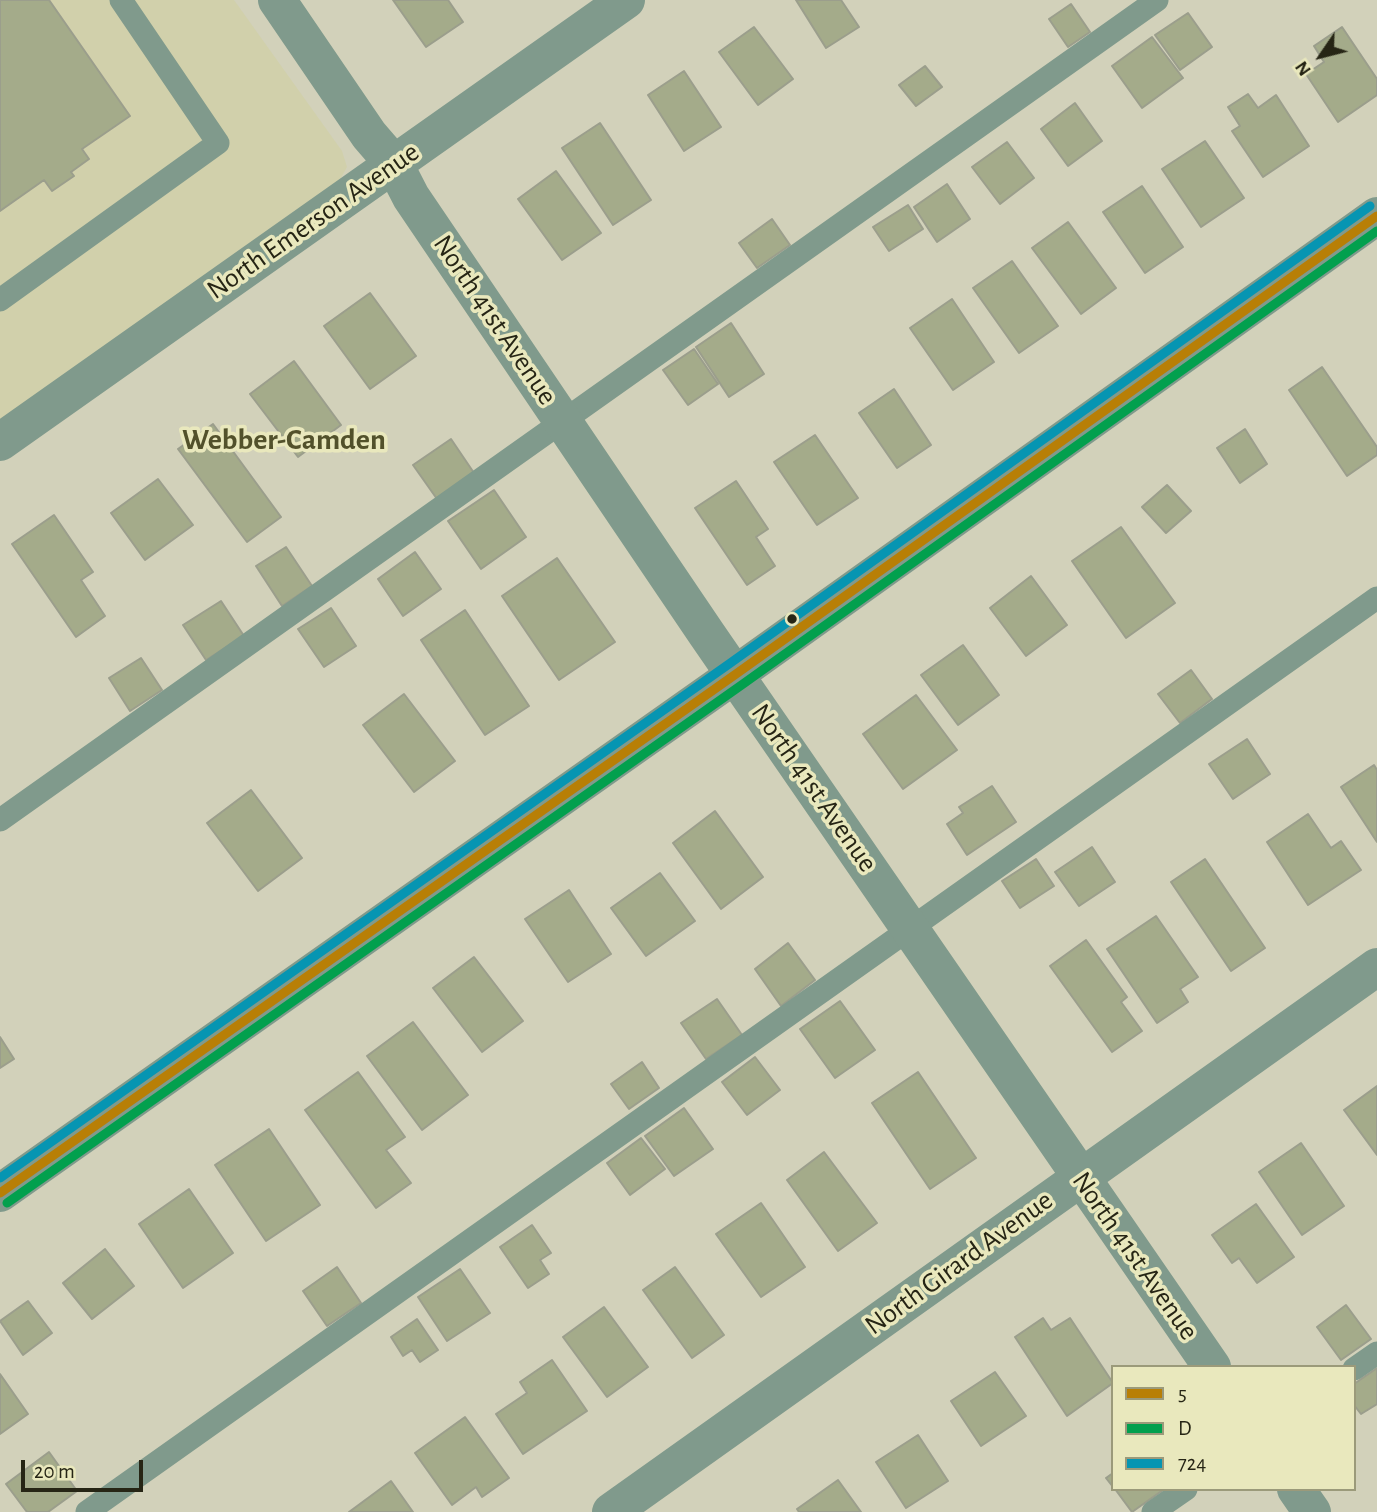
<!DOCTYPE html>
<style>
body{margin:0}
#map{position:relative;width:1377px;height:1512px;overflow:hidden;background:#d2d1ba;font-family:"Alegreya Sans",sans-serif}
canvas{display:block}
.legend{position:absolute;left:1111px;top:1365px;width:245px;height:126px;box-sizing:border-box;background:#e9e8bd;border:2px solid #9b9a7a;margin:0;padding:9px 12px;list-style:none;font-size:21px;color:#262515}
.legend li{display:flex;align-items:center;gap:14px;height:35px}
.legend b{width:35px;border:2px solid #9b9a7a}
.north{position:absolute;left:1286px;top:21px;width:70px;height:70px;-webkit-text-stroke:5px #e9e8bd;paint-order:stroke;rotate:235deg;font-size:19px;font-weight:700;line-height:28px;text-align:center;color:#262515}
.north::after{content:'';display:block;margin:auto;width:24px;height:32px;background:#262515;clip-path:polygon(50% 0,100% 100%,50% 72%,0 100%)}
.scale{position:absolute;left:21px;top:1460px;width:122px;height:32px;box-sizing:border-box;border:4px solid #262515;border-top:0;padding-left:9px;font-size:21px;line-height:24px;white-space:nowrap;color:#262515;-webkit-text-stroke:5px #e9e8bd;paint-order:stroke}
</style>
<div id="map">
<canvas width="1377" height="1512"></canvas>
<ul class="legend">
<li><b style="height:9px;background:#b87f06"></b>5</li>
<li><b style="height:9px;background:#02a04e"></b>D</li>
<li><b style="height:9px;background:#0695b2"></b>724</li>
</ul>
<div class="north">N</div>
<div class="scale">20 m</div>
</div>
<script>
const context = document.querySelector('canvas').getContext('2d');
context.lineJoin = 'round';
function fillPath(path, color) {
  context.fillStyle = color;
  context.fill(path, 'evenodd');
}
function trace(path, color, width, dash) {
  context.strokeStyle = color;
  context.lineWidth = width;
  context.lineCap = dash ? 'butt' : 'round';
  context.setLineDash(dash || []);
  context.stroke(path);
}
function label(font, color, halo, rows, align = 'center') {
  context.font = font + ' "Alegreya Sans",sans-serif';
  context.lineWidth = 7;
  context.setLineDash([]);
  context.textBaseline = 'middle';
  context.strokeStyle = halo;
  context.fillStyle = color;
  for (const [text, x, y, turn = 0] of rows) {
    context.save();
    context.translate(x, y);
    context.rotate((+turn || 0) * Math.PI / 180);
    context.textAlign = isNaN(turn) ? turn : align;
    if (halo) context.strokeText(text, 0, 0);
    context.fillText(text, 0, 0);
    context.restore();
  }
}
const built = new Path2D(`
 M 0,0 L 234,0 L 342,151 L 347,167 L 338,183 L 0,420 Z`);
const building = new Path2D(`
 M 0,0 L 49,0 L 130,116 L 82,149 L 89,159 L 71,172 L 74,176 L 52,191 L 44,180 L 0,211 Z
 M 393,0 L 448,0 L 463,22 L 426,47 Z
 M 796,0 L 841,0 L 859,27 L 826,48 Z
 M 1071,4 L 1090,32 L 1068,47 L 1049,19 Z
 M 1188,13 L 1212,47 L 1180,70 L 1155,35 Z
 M 754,27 L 793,79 L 758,105 L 719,52 Z
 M 1342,27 L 1377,79 L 1377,95 L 1338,122 L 1306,74 L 1324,62 L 1314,46 Z
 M 1152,37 L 1183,78 L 1142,108 L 1112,66 Z
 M 925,66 L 942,87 L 916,106 L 899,85 Z
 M 684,71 L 721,127 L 684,151 L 648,95 Z
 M 1248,94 L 1258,108 L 1276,95 L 1309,146 L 1263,177 L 1232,131 L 1240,126 L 1228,107 Z
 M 1075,103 L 1102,141 L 1068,166 L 1041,129 Z
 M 600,123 L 651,200 L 613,225 L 562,148 Z
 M 1205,141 L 1244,198 L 1201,227 L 1162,169 Z
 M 1007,142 L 1034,178 L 1000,204 L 972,167 Z
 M 556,171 L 601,233 L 562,260 L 518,199 Z
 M 947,184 L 970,219 L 937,242 L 914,207 Z
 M 1142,186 L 1183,247 L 1145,273 L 1103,212 Z
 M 908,205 L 923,229 L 889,251 L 873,227 Z
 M 772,219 L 790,245 L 757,268 L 739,243 Z
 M 1068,222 L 1116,288 L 1081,314 L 1032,248 Z
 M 1012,261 L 1058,326 L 1019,353 L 973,288 Z
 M 370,293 L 416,356 L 370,389 L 324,326 Z
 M 952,299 L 994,362 L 953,390 L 910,328 Z
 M 731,323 L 764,374 L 729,397 L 696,347 Z
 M 694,349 L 718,384 L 688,405 L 663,370 Z
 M 294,361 L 341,425 L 298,457 L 250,394 Z
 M 1322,367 L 1377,447 L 1377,455 L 1347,476 L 1289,390 Z
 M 894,389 L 931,445 L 897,468 L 859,413 Z
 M 213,424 L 281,517 L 247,542 L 178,449 Z
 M 1245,429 L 1267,464 L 1240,483 L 1217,448 Z
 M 815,435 L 858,498 L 817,525 L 774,462 Z
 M 451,439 L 474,473 L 437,499 L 413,465 Z
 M 158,479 L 193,525 L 145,560 L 111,513 Z
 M 736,481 L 768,529 L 756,537 L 775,566 L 747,585 L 695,508 Z
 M 1167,485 L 1191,511 L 1166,533 L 1142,507 Z
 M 494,490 L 526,537 L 481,569 L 448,521 Z
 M 54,515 L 93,572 L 81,580 L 105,616 L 76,637 L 12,544 Z
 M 1121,527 L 1175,603 L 1126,638 L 1072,561 Z
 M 286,547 L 312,586 L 282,606 L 256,566 Z
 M 415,552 L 441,589 L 403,616 L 378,579 Z
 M 557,558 L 615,642 L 559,680 L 502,596 Z
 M 1031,576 L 1067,625 L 1026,656 L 990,608 Z
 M 221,601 L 244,636 L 206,660 L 183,625 Z
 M 331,608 L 356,646 L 324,667 L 298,629 Z
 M 465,610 L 529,706 L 485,735 L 421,640 Z
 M 963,645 L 999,695 L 958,725 L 921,675 Z
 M 141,658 L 162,690 L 130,711 L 109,678 Z
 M 1191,670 L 1212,699 L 1180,723 L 1158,694 Z
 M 404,694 L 455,761 L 414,792 L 363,725 Z
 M 916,695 L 957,750 L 903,789 L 863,734 Z
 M 1247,739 L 1270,774 L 1233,799 L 1209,764 Z
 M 1374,765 L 1377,770 L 1377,842 L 1341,787 Z
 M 992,786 L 1016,822 L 967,855 L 947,824 L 963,813 L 959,807 Z
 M 251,790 L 302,858 L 258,891 L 207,823 Z
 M 715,811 L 763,877 L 721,909 L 673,843 Z
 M 1308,814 L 1331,848 L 1341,841 L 1361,870 L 1308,905 L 1267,842 Z
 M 1092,847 L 1115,882 L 1079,906 L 1055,872 Z
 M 1036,859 L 1054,886 L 1020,908 L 1002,881 Z
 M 1205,859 L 1265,948 L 1231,971 L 1171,882 Z
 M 660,873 L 695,921 L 646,956 L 611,908 Z
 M 569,890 L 611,954 L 568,982 L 525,919 Z
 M 1156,916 L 1198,977 L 1180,989 L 1188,1002 L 1157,1023 L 1107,949 Z
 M 1086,940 L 1127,997 L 1121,1002 L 1142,1031 L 1112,1052 L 1050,966 Z
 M 788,943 L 815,980 L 781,1006 L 755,969 Z
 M 474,957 L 523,1021 L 482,1052 L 433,988 Z
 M 717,999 L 742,1035 L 706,1059 L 681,1023 Z
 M 840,1001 L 875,1050 L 835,1078 L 800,1029 Z
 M 413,1022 L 468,1095 L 422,1130 L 367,1056 Z
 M 0,1037 L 14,1059 L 0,1068 Z
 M 755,1057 L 780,1090 L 747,1115 L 722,1082 Z
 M 642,1062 L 659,1088 L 629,1109 L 611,1084 Z
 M 358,1072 L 405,1137 L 386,1150 L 411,1183 L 376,1208 L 305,1110 Z
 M 918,1072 L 976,1158 L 930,1189 L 872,1103 Z
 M 1377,1086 L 1377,1155 L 1344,1110 Z
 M 684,1108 L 713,1149 L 674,1176 L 645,1136 Z
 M 269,1129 L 320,1205 L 266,1241 L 215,1165 Z
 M 641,1138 L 665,1169 L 630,1195 L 607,1163 Z
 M 1301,1143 L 1344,1206 L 1302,1235 L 1259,1172 Z
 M 824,1152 L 877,1223 L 838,1251 L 787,1180 Z
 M 189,1189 L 233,1253 L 183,1288 L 139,1224 Z
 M 761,1203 L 805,1267 L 761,1297 L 716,1234 Z
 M 1256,1204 L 1294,1257 L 1257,1283 L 1239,1258 L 1232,1263 L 1212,1235 Z
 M 532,1225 L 551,1253 L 540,1260 L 549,1274 L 528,1288 L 500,1247 Z
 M 105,1249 L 134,1286 L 92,1319 L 63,1283 Z
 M 337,1267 L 361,1303 L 327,1326 L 303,1291 Z
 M 675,1267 L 724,1335 L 692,1358 L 643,1290 Z
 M 460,1269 L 490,1313 L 447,1341 L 418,1297 Z
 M 28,1301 L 52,1333 L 23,1355 L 0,1321 Z
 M 1346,1305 L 1371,1339 L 1341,1360 L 1317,1327 Z
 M 604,1307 L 648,1367 L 607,1397 L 563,1337 Z
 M 1043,1318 L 1051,1330 L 1070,1318 L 1113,1383 L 1067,1416 L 1015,1337 Z
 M 417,1319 L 438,1350 L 420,1362 L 412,1350 L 403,1356 L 391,1337 Z
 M 552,1360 L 587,1411 L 523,1454 L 496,1414 L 527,1393 L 520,1382 Z
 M 1377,1368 L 1377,1404 L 1361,1414 L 1354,1405 L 1354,1384 Z
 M 995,1372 L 1026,1416 L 981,1446 L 951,1401 Z
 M 0,1374 L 28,1414 L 0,1434 Z
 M 465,1417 L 509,1478 L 482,1497 L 476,1487 L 452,1505 L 415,1453 Z
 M 918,1435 L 948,1481 L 906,1508 L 876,1462 Z
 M 49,1452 L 77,1491 L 48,1512 L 27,1512 L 6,1484 Z
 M 1113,1473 L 1113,1487 L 1106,1478 Z
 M 838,1480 L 861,1512 L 799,1512 L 797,1509 Z
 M 391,1481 L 413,1512 L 349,1512 Z
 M 1115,1489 L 1162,1489 L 1163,1490 L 1132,1512 Z`);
const service = new Path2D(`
 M 0,300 L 218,143 L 121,0
 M 0,820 L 1157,0
 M 1354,1369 L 1377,1353
 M 87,1512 L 1377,598
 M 1153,1512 L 1186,1489`);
const minor = new Path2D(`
 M 277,0 L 369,135 L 394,164 L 411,197 L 706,633 L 1212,1367
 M 0,442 L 626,0
 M 1296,1489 L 1312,1512
 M 611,1512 L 1377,967`);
const tertiary = new Path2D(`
 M 0,1193 L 736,674 L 1377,216`);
const bus1 = new Path2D(`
 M 0,1193 L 736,674 L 1377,216`);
const bus2 = new Path2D(`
 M 7,1203 L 743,684 L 1377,231`);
const bus3 = new Path2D(`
 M 0,1178 L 729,664 L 1370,206`);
const markers = [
 [792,619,6,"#262515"]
];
const streetNames = [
 ["North Emerson Avenue",313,221,-35],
 ["North 41st Avenue",495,320,56],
 ["North 41st Avenue",814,788,55],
 ["North 41st Avenue",1135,1256,55],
 ["North Girard Avenue",959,1263,-36]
];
const neighbourhoodNames = [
 ["Webber-Camden",284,440]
];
fillPath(built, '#d1d0ab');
fillPath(building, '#a4ab8a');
trace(building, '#9b9e8c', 2);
trace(service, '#809a8c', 23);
trace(minor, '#809a8c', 38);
trace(tertiary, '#809a8c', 38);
trace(bus1, '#b87f06', 9);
trace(bus2, '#02a04e', 9);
trace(bus3, '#0695b2', 9);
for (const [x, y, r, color] of markers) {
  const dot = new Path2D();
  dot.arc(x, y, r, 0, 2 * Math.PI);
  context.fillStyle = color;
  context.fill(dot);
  trace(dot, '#e9e8bd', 2.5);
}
label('28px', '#262515', '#e9e8bd', streetNames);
label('bold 30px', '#52512b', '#e9e8bd', neighbourhoodNames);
</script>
